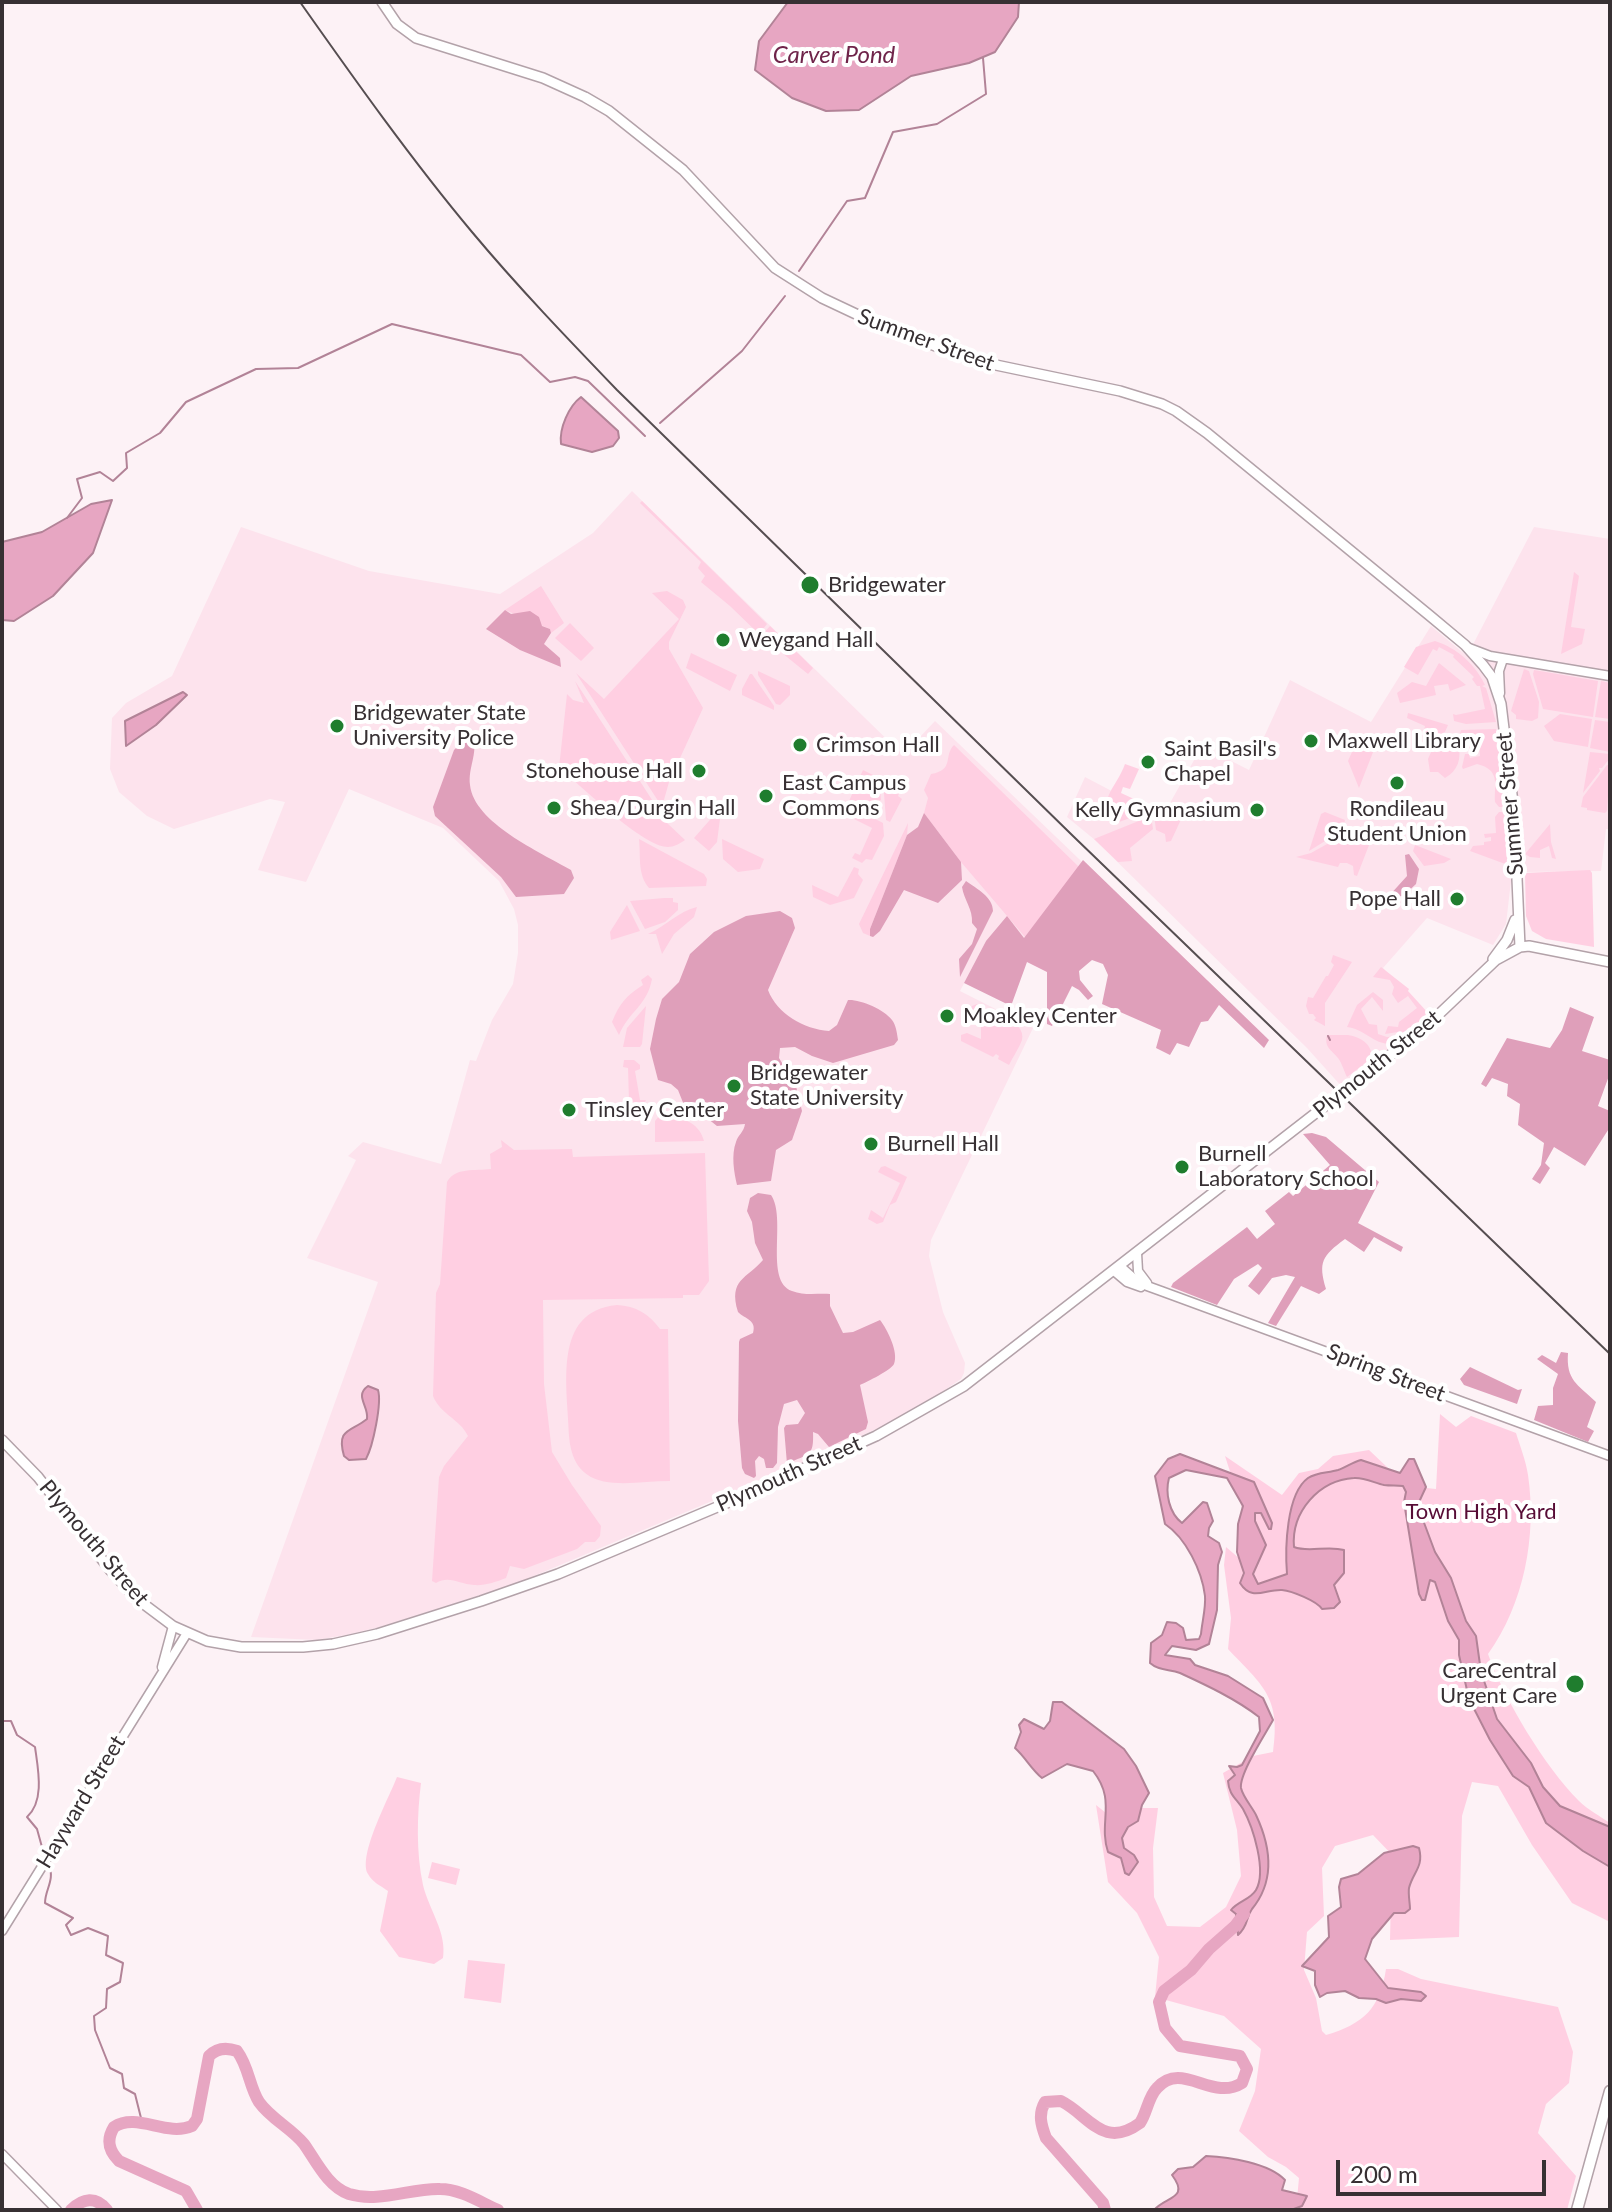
<!DOCTYPE html>
<style>
body{margin:0}
#map{position:relative;width:1612px;height:2212px;overflow:hidden;background:#fdf2f6;font-family:Lato,sans-serif}
canvas{display:block}
.frame{position:absolute;inset:0;border:4px solid #373033;pointer-events:none}
.scale{position:absolute;left:1336px;top:2160px;width:210px;height:36px;box-sizing:border-box;border:4px solid #373033;border-top:0;padding-left:10px;font-size:24px;line-height:28px;white-space:nowrap;color:#373033;-webkit-text-stroke:6px #fff;paint-order:stroke}
</style>
<div id="map">
<canvas width="1612" height="2212"></canvas>
<div class="frame"></div>
<div class="scale">200 m</div>
</div>
<script>
const context = document.querySelector('canvas').getContext('2d');
context.lineJoin = 'round';
function fillPath(path, color) {
  context.fillStyle = color;
  context.fill(path, 'evenodd');
}
function trace(path, color, width, dash) {
  context.strokeStyle = color;
  context.lineWidth = width;
  context.lineCap = dash ? 'butt' : 'round';
  context.setLineDash(dash || []);
  context.stroke(path);
}
function label(font, color, halo, rows, align = 'center') {
  context.font = font + ' Lato,sans-serif';
  context.lineWidth = 8;
  context.setLineDash([]);
  context.textBaseline = 'middle';
  context.strokeStyle = halo;
  context.fillStyle = color;
  for (const [text, x, y, turn = 0] of rows) {
    context.save();
    context.translate(x, y);
    context.rotate((+turn || 0) * Math.PI / 180);
    context.textAlign = isNaN(turn) ? turn : align;
    if (halo) context.strokeText(text, 0, 0);
    context.fillText(text, 0, 0);
    context.restore();
  }
}
const built = new Path2D(`
 M 632,491 L 903,755 L 935,721 L 1102,881 L 1055,976 L 986,941 L 960,991 L 1033,1028 L 931,1240 L 929,1256 L 943,1312 L 965,1363 L 964,1373 L 961,1379 L 936,1396 L 887,1424 L 807,1461 L 515,1584 L 380,1627 L 346,1635 L 317,1640 L 251,1637 L 378,1282 L 307,1258 L 356,1160 L 348,1156 L 363,1142 L 441,1164 L 470,1060 L 476,1061 L 492,1020 L 513,984 L 518,953 L 518,925 L 514,909 L 499,881 L 443,828 L 349,789 L 306,882 L 258,870 L 285,802 L 270,799 L 174,829 L 147,816 L 119,792 L 110,769 L 112,718 L 126,703 L 172,676 L 241,527 L 369,571 L 500,594 L 593,533 Z
 M 1534,527 L 1610,539 L 1610,829 L 1606,829 L 1601,871 L 1525,872 L 1511,881 L 1506,924 L 1493,945 L 1427,918 L 1383,968 L 1431,1017 L 1343,1088 L 1307,1048 L 1095,840 L 1067,817 L 1085,777 L 1144,808 L 1170,803 L 1202,746 L 1249,770 L 1290,680 L 1371,722 L 1431,626 L 1467,656 Z`);
const green = new Path2D(`
 M 642,501 L 767,624 L 759,634 L 730,606 L 701,582 L 705,576 L 698,568 L 701,562 L 640,503 Z
 M 1574,572 L 1579,576 L 1571,627 L 1585,629 L 1582,644 L 1561,654 Z
 M 541,586 L 564,623 L 551,633 L 550,629 L 505,610 Z
 M 667,591 L 683,600 L 686,607 L 669,642 L 669,649 L 703,708 L 669,782 L 662,807 L 576,673 L 604,699 L 679,619 L 652,593 Z
 M 570,623 L 594,648 L 581,661 L 555,638 Z
 M 770,626 L 813,668 L 808,674 L 761,636 Z
 M 1435,641 C 1457,648 1475,664 1485,685 L 1482,686 L 1486,688 L 1496,722 L 1466,724 L 1454,721 L 1453,714 L 1456,715 L 1485,709 L 1480,686 L 1477,686 L 1472,679 L 1474,677 L 1453,657 L 1454,655 L 1439,647 L 1437,651 L 1433,649 L 1418,675 L 1404,667 L 1416,647 Z
 M 691,653 L 737,675 L 730,691 L 686,668 Z
 M 1439,663 L 1466,685 L 1450,691 L 1448,684 L 1434,686 L 1436,695 L 1400,703 L 1397,693 L 1412,682 L 1426,686 Z
 M 1524,669 L 1529,671 L 1539,702 L 1538,718 L 1532,721 L 1516,719 L 1516,715 L 1511,711 Z
 M 1534,670 L 1598,681 L 1593,717 L 1543,709 L 1533,674 Z
 M 758,671 L 790,686 L 790,695 L 780,705 L 776,704 L 758,675 Z
 M 750,674 L 752,674 L 774,706 L 774,710 L 742,695 L 742,689 Z
 M 575,681 L 667,823 L 685,840 C 679,844 674,847 668,847 C 642,847 579,783 559,768 L 567,694 L 573,700 L 584,703 Z
 M 1601,681 L 1610,683 L 1610,719 L 1595,717 Z
 M 1408,713 L 1448,725 L 1445,732 L 1433,737 L 1424,731 L 1425,726 L 1407,718 Z
 M 1560,714 L 1592,719 L 1588,747 L 1554,741 L 1544,726 Z
 M 1595,720 L 1610,722 L 1610,752 L 1590,748 Z
 M 1496,729 L 1506,805 L 1505,807 L 1499,807 L 1495,802 C 1494,784 1501,770 1477,764 L 1463,769 L 1462,767 L 1465,754 L 1469,754 L 1470,758 L 1480,756 L 1479,745 L 1469,746 L 1469,749 L 1465,749 L 1459,737 L 1461,730 Z
 M 1449,736 L 1458,744 C 1462,758 1458,771 1445,778 L 1438,772 L 1430,772 L 1428,759 L 1435,743 Z
 M 1373,741 L 1377,742 L 1359,788 L 1348,761 L 1352,752 Z
 M 954,745 L 1079,867 L 1025,937 L 961,862 L 924,813 L 928,798 L 924,790 L 931,774 C 955,770 943,756 954,745 Z
 M 1590,752 L 1610,754 L 1610,758 L 1602,768 L 1599,768 L 1600,771 L 1583,793 Z
 M 1125,764 L 1139,769 L 1130,789 L 1123,787 L 1121,793 L 1147,805 L 1149,811 L 1111,825 C 1098,796 1116,789 1125,764 Z
 M 1607,765 L 1610,765 L 1607,811 L 1605,813 L 1587,810 L 1587,808 L 1581,807 L 1583,797 Z
 M 863,770 L 879,778 L 881,800 L 860,807 L 849,801 Z
 M 883,780 L 901,789 L 898,796 L 902,799 L 890,822 L 886,820 Z
 M 1172,809 L 1184,813 L 1171,841 L 1166,842 L 1165,834 L 1156,830 L 1154,815 Z
 M 721,811 L 717,842 L 709,851 L 694,838 L 716,813 Z
 M 860,811 L 883,823 L 884,836 L 872,860 L 866,859 L 862,863 L 852,858 L 855,853 L 860,855 L 872,828 L 846,815 Z
 M 1325,812 L 1345,820 L 1343,830 L 1309,851 L 1321,814 Z
 M 1499,812 L 1506,812 L 1508,865 L 1470,851 L 1473,846 L 1484,845 L 1484,842 L 1491,841 L 1491,837 L 1485,838 L 1484,834 L 1496,833 L 1495,817 Z
 M 1151,816 L 1153,829 L 1130,848 L 1132,861 L 1118,862 L 1094,839 Z
 M 908,823 L 907,835 L 870,929 L 870,936 L 863,933 L 859,924 Z
 M 1550,824 L 1551,842 L 1556,859 L 1552,858 L 1549,846 L 1540,850 L 1540,858 L 1530,857 L 1525,854 Z
 M 1345,834 L 1371,840 L 1357,876 L 1354,875 L 1353,866 L 1347,863 L 1340,863 L 1338,867 L 1296,857 L 1311,853 Z
 M 639,839 L 704,874 L 707,879 L 706,886 L 649,888 C 637,874 641,856 639,839 Z
 M 722,839 L 764,859 L 760,869 L 738,872 L 723,859 Z
 M 1415,845 L 1451,859 L 1444,863 L 1424,866 L 1413,851 Z
 M 854,867 L 859,869 L 858,874 L 863,880 L 854,898 L 830,905 L 813,897 L 812,885 L 838,897 Z
 M 1590,870 L 1592,873 L 1594,947 L 1546,939 L 1532,931 L 1526,916 L 1525,873 Z
 M 664,898 L 673,898 L 673,902 L 678,903 L 678,910 L 665,922 L 645,929 L 630,901 Z
 M 627,905 L 640,931 L 611,940 L 610,932 Z
 M 697,907 L 694,917 L 674,934 L 662,954 L 656,934 L 648,934 C 666,926 679,911 697,907 Z
 M 1333,955 L 1352,962 L 1325,1003 L 1325,1026 L 1314,1020 L 1316,1018 L 1313,1014 L 1309,1014 L 1306,1006 L 1308,997 L 1313,998 L 1326,976 L 1328,976 L 1334,965 L 1331,962 Z
 M 1381,967 L 1409,989 L 1408,991 L 1429,1014 L 1404,1035 L 1398,1032 L 1385,1034 L 1388,1026 L 1398,1027 L 1399,1022 L 1417,1008 L 1408,996 L 1398,1003 L 1392,994 L 1394,987 L 1390,980 L 1373,977 Z
 M 648,975 L 652,979 C 647,1006 629,1011 619,1035 L 612,1022 C 619,1004 627,995 643,985 L 641,980 Z
 M 1373,992 L 1383,1000 L 1383,1011 L 1372,997 L 1361,1009 L 1369,1024 L 1377,1025 L 1378,1034 L 1387,1037 L 1401,1036 L 1390,1044 C 1374,1044 1364,1029 1347,1027 L 1357,1005 Z
 M 977,1004 C 990,1011 1027,1021 1022,1040 C 1019,1048 1013,1057 1009,1065 L 998,1059 L 999,1056 L 996,1054 L 993,1057 L 961,1041 L 961,1035 L 967,1033 L 981,1039 L 981,1023 L 970,1011 L 972,1006 Z
 M 646,1006 L 642,1044 L 640,1047 L 623,1047 L 627,1028 Z
 M 1348,1035 C 1361,1037 1372,1044 1372,1058 L 1347,1077 C 1344,1071 1342,1063 1338,1058 C 1331,1049 1324,1048 1327,1035 Z
 M 624,1060 L 634,1060 L 640,1065 L 640,1069 L 635,1071 L 640,1100 L 646,1100 L 643,1107 L 624,1107 L 625,1102 L 629,1101 L 628,1068 L 623,1067 Z
 M 660,1115 C 679,1116 699,1121 704,1141 L 655,1142 L 655,1121 Z
 M 501,1140 L 514,1150 L 572,1149 L 573,1157 L 705,1153 L 709,1281 L 699,1295 L 683,1295 L 683,1298 L 543,1300 L 544,1384 L 552,1452 L 572,1485 L 601,1526 L 600,1536 L 595,1542 L 585,1542 L 577,1549 L 524,1569 L 510,1566 L 506,1578 C 496,1582 484,1586 474,1585 C 459,1584 449,1575 436,1583 L 432,1581 L 439,1477 L 444,1466 L 468,1436 C 460,1419 441,1415 433,1396 L 436,1293 L 440,1284 L 447,1182 C 455,1167 475,1171 491,1169 L 490,1154 L 502,1147 Z
 M 885,1166 L 907,1177 L 896,1202 L 890,1205 L 883,1222 L 877,1224 L 868,1219 L 871,1210 L 883,1218 L 900,1183 L 878,1172 L 881,1167 Z
 M 617,1305 C 636,1306 649,1314 660,1329 L 668,1329 L 670,1481 C 628,1481 574,1498 569,1436 C 568,1389 551,1311 617,1305 Z
 M 1440,1414 L 1456,1427 L 1471,1416 L 1516,1433 C 1520,1446 1526,1461 1528,1475 C 1537,1536 1524,1604 1488,1654 C 1504,1699 1545,1767 1579,1801 C 1588,1810 1600,1816 1610,1823 L 1610,1922 L 1572,1903 L 1532,1845 L 1498,1786 L 1472,1782 L 1462,1816 L 1459,1937 L 1390,1940 L 1391,1896 L 1398,1861 L 1373,1835 L 1335,1846 L 1322,1868 L 1324,1916 L 1307,1932 L 1304,1970 L 1316,1998 L 1322,2031 L 1326,2035 C 1363,2024 1380,2009 1386,1969 L 1398,1969 L 1421,1979 L 1558,2007 L 1573,2052 L 1569,2083 L 1546,2104 L 1538,2133 L 1576,2176 L 1567,2210 L 1296,2210 L 1299,2178 L 1286,2167 L 1268,2157 L 1239,2131 L 1255,2091 L 1261,2049 L 1224,2016 L 1155,1997 L 1159,1957 L 1137,1913 L 1108,1882 L 1096,1805 L 1125,1828 L 1141,1808 L 1158,1808 L 1153,1848 L 1154,1897 L 1167,1926 L 1200,1927 L 1226,1907 L 1241,1876 L 1237,1830 L 1223,1773 L 1253,1756 L 1273,1752 C 1281,1697 1263,1686 1228,1649 L 1231,1618 L 1224,1565 L 1226,1547 L 1240,1559 L 1248,1527 L 1225,1456 L 1282,1495 L 1299,1473 L 1318,1469 L 1333,1456 L 1369,1450 L 1407,1486 L 1436,1489 Z
 M 397,1777 L 421,1783 C 417,1815 416,1852 423,1885 C 429,1910 447,1932 443,1958 L 434,1964 L 399,1957 L 380,1931 L 388,1891 C 381,1886 372,1882 368,1874 C 358,1855 389,1798 397,1777 Z
 M 432,1862 L 460,1869 L 456,1885 L 428,1878 Z
 M 468,1960 L 505,1964 L 501,2003 L 464,1998 Z`);
const forest = new Path2D(`
 M 505,610 L 511,614 L 530,611 L 539,617 L 542,626 L 550,629 L 551,633 L 544,644 L 560,658 L 561,667 L 520,650 L 486,629 Z
 M 468,736 L 473,737 C 478,754 468,767 470,785 C 474,823 540,852 571,870 L 574,878 L 564,894 L 516,897 L 501,877 L 435,816 L 433,807 L 454,750 Z
 M 924,813 L 961,862 L 962,880 L 938,903 L 904,890 L 880,931 L 873,937 L 870,936 L 870,929 L 907,835 L 918,827 Z
 M 1409,854 L 1419,869 L 1416,884 L 1403,896 L 1388,897 L 1407,876 L 1405,855 Z
 M 1083,860 L 1269,1040 L 1264,1048 L 1219,1005 L 1208,1021 L 1201,1022 L 1189,1047 L 1177,1043 L 1170,1055 L 1156,1048 L 1161,1030 L 1102,1004 L 1108,975 L 1103,964 L 1092,960 L 1079,971 L 1080,980 L 1093,996 L 1088,1000 L 1079,990 L 1072,986 L 1052,1026 L 1047,1024 L 1047,972 L 1027,962 L 1011,1006 L 964,983 L 986,941 L 1007,916 L 1024,938 Z
 M 966,881 C 977,889 993,897 993,911 L 960,977 L 959,959 L 972,944 L 977,929 L 972,923 C 973,909 964,900 962,887 Z
 M 780,911 L 792,918 L 795,928 L 768,990 C 777,1014 804,1029 829,1031 L 837,1025 L 848,1000 C 859,999 884,1009 892,1020 C 896,1025 897,1033 898,1040 L 894,1045 L 833,1063 L 812,1056 L 795,1047 L 780,1048 L 779,1058 L 796,1086 L 802,1111 L 792,1140 L 776,1150 L 771,1181 L 737,1185 C 734,1173 731,1155 736,1142 C 738,1135 744,1132 745,1124 L 717,1126 L 702,1114 L 684,1105 L 678,1090 L 671,1084 L 658,1080 L 650,1049 L 656,1019 L 662,999 L 679,982 L 690,954 L 714,932 L 746,916 Z
 M 1570,1007 L 1594,1017 L 1582,1051 L 1610,1060 L 1610,1073 L 1598,1106 L 1610,1111 L 1610,1127 L 1585,1166 L 1554,1147 L 1545,1163 L 1550,1168 L 1540,1184 L 1532,1179 L 1541,1165 L 1544,1143 L 1518,1125 L 1520,1104 L 1507,1096 L 1508,1084 L 1492,1078 L 1486,1087 L 1481,1084 L 1507,1038 L 1550,1048 L 1562,1030 Z
 M 1312,1133 L 1326,1137 L 1379,1182 L 1358,1223 L 1403,1247 L 1401,1252 L 1374,1237 L 1364,1252 L 1345,1239 C 1322,1256 1318,1262 1326,1289 L 1319,1294 L 1301,1286 L 1276,1326 L 1268,1323 L 1295,1277 L 1286,1275 L 1272,1278 L 1259,1295 L 1248,1286 L 1262,1268 L 1258,1264 L 1234,1279 L 1217,1305 L 1171,1287 L 1173,1283 L 1247,1227 L 1257,1239 L 1275,1224 L 1265,1211 L 1289,1192 L 1293,1196 L 1330,1165 L 1303,1134 Z
 M 758,1193 L 771,1195 C 787,1218 764,1281 792,1291 C 805,1296 818,1293 830,1294 L 830,1306 L 843,1333 L 853,1332 L 880,1320 C 887,1329 899,1352 894,1364 C 891,1370 867,1382 860,1385 L 868,1422 L 866,1429 L 829,1447 L 818,1434 L 813,1432 C 814,1457 809,1453 787,1464 L 784,1428 L 786,1425 L 798,1424 L 805,1413 L 797,1400 L 784,1404 L 778,1427 L 777,1463 L 773,1468 L 766,1468 L 764,1459 L 759,1456 L 755,1461 L 756,1476 L 754,1478 L 745,1474 L 742,1468 L 738,1421 L 739,1342 L 740,1339 L 753,1333 C 757,1320 745,1319 738,1312 C 728,1279 747,1279 763,1260 L 755,1243 L 752,1222 L 747,1211 L 750,1198 Z
 M 1561,1352 L 1568,1353 C 1566,1380 1577,1384 1596,1402 L 1587,1427 L 1594,1431 L 1588,1442 L 1534,1420 L 1538,1406 L 1553,1405 L 1553,1388 L 1558,1374 L 1537,1359 L 1542,1355 L 1556,1363 Z
 M 1470,1367 L 1518,1390 L 1522,1389 L 1517,1404 L 1464,1385 L 1460,1379 Z`);
const water = new Path2D(`
 M 788,2 L 1019,2 L 1018,17 L 995,52 L 969,63 L 911,76 L 859,110 L 826,111 L 792,98 L 755,70 L 759,41 Z
 M 581,397 L 618,431 L 619,438 L 613,446 L 592,452 L 561,444 C 559,428 569,406 581,397 Z
 M 112,500 L 93,553 L 53,596 L 14,621 L 2,620 L 2,542 L 42,532 L 91,504 Z
 M 183,692 L 187,695 L 156,725 L 126,746 L 125,721 Z
 M 368,1386 L 378,1390 C 382,1403 373,1446 366,1459 L 349,1460 L 344,1456 C 336,1428 351,1432 367,1419 C 369,1406 354,1396 368,1386 Z
 M 1180,1454 L 1254,1482 L 1272,1523 L 1271,1529 L 1269,1529 L 1261,1513 L 1255,1513 L 1255,1521 L 1266,1545 L 1253,1574 L 1258,1584 L 1287,1574 C 1285,1549 1286,1494 1308,1478 C 1317,1472 1328,1473 1338,1470 C 1346,1467 1353,1462 1361,1460 L 1400,1473 L 1409,1459 L 1414,1459 L 1426,1487 L 1419,1502 L 1423,1520 L 1435,1552 L 1451,1578 L 1466,1621 L 1476,1636 L 1481,1672 L 1497,1719 L 1531,1763 L 1543,1787 L 1560,1806 L 1610,1827 L 1610,1867 L 1583,1851 L 1546,1823 L 1529,1787 L 1513,1776 L 1490,1740 L 1469,1699 L 1459,1655 L 1459,1640 L 1448,1621 L 1435,1582 L 1430,1580 L 1425,1600 L 1422,1600 L 1419,1594 L 1404,1502 L 1406,1492 L 1403,1486 C 1397,1485 1391,1486 1384,1485 C 1375,1483 1363,1477 1354,1478 C 1319,1480 1291,1512 1294,1547 C 1309,1553 1327,1545 1344,1550 L 1344,1573 L 1334,1585 L 1340,1602 L 1334,1608 L 1322,1609 C 1317,1601 1292,1591 1282,1590 C 1265,1589 1252,1602 1240,1583 L 1244,1573 L 1237,1552 L 1238,1524 L 1243,1506 L 1227,1478 L 1186,1470 L 1169,1478 C 1165,1493 1169,1513 1182,1523 L 1203,1502 L 1207,1503 L 1213,1521 L 1209,1528 L 1208,1536 L 1219,1543 L 1222,1552 L 1218,1565 L 1217,1610 L 1209,1644 L 1196,1650 L 1172,1646 L 1165,1655 L 1190,1659 L 1195,1665 L 1228,1676 L 1263,1698 L 1273,1720 C 1266,1733 1239,1774 1241,1788 C 1243,1797 1252,1807 1256,1815 C 1271,1847 1275,1881 1252,1909 C 1245,1919 1249,1925 1238,1935 L 1236,1914 L 1231,1910 C 1238,1901 1250,1900 1256,1890 C 1267,1871 1253,1827 1243,1809 C 1236,1798 1229,1795 1228,1781 L 1235,1775 L 1229,1766 L 1237,1767 L 1242,1765 L 1260,1731 L 1259,1717 C 1236,1699 1206,1685 1180,1673 C 1169,1669 1159,1671 1150,1663 L 1151,1643 L 1162,1635 L 1167,1622 L 1176,1623 L 1183,1628 L 1186,1640 L 1199,1639 L 1201,1634 C 1202,1622 1206,1608 1205,1596 C 1202,1571 1186,1538 1165,1524 L 1155,1476 L 1168,1459 Z
 M 1053,1702 L 1062,1702 L 1124,1749 L 1136,1766 L 1149,1793 L 1142,1805 L 1138,1821 L 1128,1827 L 1122,1838 L 1124,1848 L 1134,1855 L 1138,1862 L 1129,1875 L 1125,1873 L 1121,1858 L 1108,1852 C 1098,1822 1117,1801 1093,1771 L 1067,1764 L 1042,1778 C 1031,1769 1026,1758 1015,1748 L 1021,1732 L 1019,1725 L 1024,1719 L 1044,1729 L 1050,1721 Z
 M 1413,1846 L 1419,1848 C 1424,1867 1413,1872 1409,1888 C 1408,1894 1410,1903 1410,1909 L 1405,1913 L 1394,1913 L 1372,1939 L 1365,1959 L 1388,1988 L 1421,1992 L 1426,1996 L 1421,2001 L 1401,1999 L 1386,2003 L 1376,1999 L 1359,1998 L 1345,1991 L 1327,1993 L 1320,1997 L 1315,1985 L 1315,1971 L 1302,1966 L 1329,1937 L 1328,1916 L 1341,1907 L 1339,1887 L 1341,1879 L 1358,1874 L 1384,1853 Z
 M 1206,2156 C 1229,2157 1269,2163 1285,2180 L 1282,2190 L 1307,2196 L 1302,2206 L 1291,2210 L 1154,2210 C 1166,2196 1190,2199 1172,2175 L 1178,2169 L 1193,2167 Z`);
const stream = new Path2D(`
 M 799,271 L 847,201 L 865,198 L 893,132 L 937,124 L 986,94 L 983,58
 M 660,423 L 742,351 L 785,296
 M 67,518 L 82,498 L 77,479 L 100,472 L 113,481 L 127,468 L 126,453 L 160,433 L 186,402 L 256,369 L 298,368 L 392,324 L 521,355 L 550,382 L 575,377 L 588,381 L 645,436
 M 1328,1036 L 1330,1040
 M 2,1721 L 11,1721 L 17,1735 L 35,1747 C 38,1769 45,1801 27,1817 L 37,1829 L 45,1858
 M 48,1864 C 56,1879 45,1889 45,1903 L 73,1918 L 66,1925 L 71,1935 L 88,1928 L 108,1936 L 106,1955 L 123,1963 L 120,1982 L 107,1989 L 106,2008 L 94,2016 L 95,2030 L 110,2068 L 122,2074 L 124,2088 L 135,2094 L 141,2118 L 139,2123`);
const river = new Path2D(`
 M 71,2210 C 83,2198 96,2196 107,2210
 M 197,2210 L 186,2191 L 119,2161 C 109,2151 106,2140 114,2127 C 137,2112 166,2137 192,2126 L 197,2119 L 209,2056 C 217,2048 226,2047 237,2051 C 249,2067 249,2086 259,2102 C 271,2119 291,2128 304,2144 C 316,2161 328,2187 349,2194 C 379,2203 411,2188 440,2189 C 460,2189 480,2202 498,2210
 M 1105,2210 L 1103,2203 L 1046,2138 C 1041,2125 1038,2114 1045,2102 L 1061,2101 C 1089,2115 1103,2150 1140,2123 C 1147,2113 1148,2097 1157,2088 C 1182,2060 1212,2102 1242,2083 L 1247,2069 L 1240,2056 L 1180,2046 L 1165,2028 L 1159,2002 L 1164,1991 L 1191,1970 L 1209,1949 L 1235,1926 L 1244,1914`);
const tertiary = new Path2D(`
 M 1469,648 L 1490,656 L 1610,676
 M 1500,693 L 1499,671 L 1503,659
 M 1137,1253 L 1138,1271 L 1147,1283
 M 1120,1266 L 1139,1283 L 1161,1291 L 1610,1456
 M 1114,1271 L 1127,1282 L 1141,1287
 M 162,1667 L 173,1626
 M 2,1931 L 187,1633
 M 2,2154 L 57,2210`);
const secondary = new Path2D(`
 M 382,2 L 397,24 L 416,38 L 543,78 L 585,97 L 609,111 L 683,170 L 775,268 L 822,298 L 875,323 L 972,360 L 1120,391 L 1162,404 L 1176,411 L 1207,433 L 1429,615 L 1465,645 L 1483,665 L 1492,677 L 1501,704 L 1514,811 L 1520,947
 M 1493,959 L 1507,940 L 1515,920
 M 2,1440 L 38,1477 L 111,1571 L 137,1599 L 173,1626 L 207,1641 L 241,1647 L 303,1647 L 333,1644 L 377,1634 L 481,1601 L 558,1574 L 729,1502 L 876,1436 L 964,1386 L 1384,1060 L 1436,1017 L 1496,960 L 1520,947 L 1529,946 L 1610,962`);
const primary = new Path2D(`
 M 1577,2210 L 1610,2091`);
const rail = new Path2D(`
 M 300,2 C 355,80 411,159 472,232 C 518,287 567,338 617,390 L 1073,836 L 1610,1354`);
const markers = [
 [810,585,10,"#1f7d2e"],
 [723,640,8,"#1f7d2e"],
 [337,726,8,"#1f7d2e"],
 [1311,741,8,"#1f7d2e"],
 [800,745,8,"#1f7d2e"],
 [1148,762,8,"#1f7d2e"],
 [699,771,8,"#1f7d2e"],
 [1397,783,8,"#1f7d2e"],
 [766,796,8,"#1f7d2e"],
 [554,808,8,"#1f7d2e"],
 [1257,810,8,"#1f7d2e"],
 [1457,899,8,"#1f7d2e"],
 [947,1016,8,"#1f7d2e"],
 [734,1086,8,"#1f7d2e"],
 [569,1110,8,"#1f7d2e"],
 [871,1144,8,"#1f7d2e"],
 [1182,1167,8,"#1f7d2e"],
 [1575,1684,10,"#1f7d2e"]
];
const streetNames = [
 ["Summer Street",926,340,20],
 ["Summer Street",1510,804,-95],
 ["Plymouth Street",1377,1064,-39],
 ["Spring Street",1386,1373,21],
 ["Plymouth Street",789,1474,-24],
 ["Plymouth Street",94,1543,50],
 ["Hayward Street",81,1802,-59]
];
const poiNames = [
 ["Bridgewater",828,585],
 ["Weygand Hall",739,640],
 ["Bridgewater State",353,713],
 ["University Police",353,738],
 ["Maxwell Library",1327,741],
 ["Crimson Hall",816,745],
 ["Saint Basil's",1164,749],
 ["Chapel",1164,774],
 ["Stonehouse Hall",683,771,"right"],
 ["East Campus",782,783],
 ["Commons",782,808],
 ["Shea/Durgin Hall",570,808],
 ["Rondileau",1397,809,"center"],
 ["Student Union",1397,834,"center"],
 ["Kelly Gymnasium",1241,810,"right"],
 ["Pope Hall",1441,899,"right"],
 ["Moakley Center",963,1016],
 ["Bridgewater",750,1073],
 ["State University",750,1098],
 ["Tinsley Center",585,1110],
 ["Burnell Hall",887,1144],
 ["Burnell",1198,1154],
 ["Laboratory School",1198,1179],
 ["CareCentral",1557,1671,"right"],
 ["Urgent Care",1557,1696,"right"]
];
const parkNames = [
 ["Town High Yard",1481,1512]
];
const waterNames = [
 ["Carver Pond",834,55]
];
fillPath(built, '#fde3ed');
fillPath(green, '#ffcfe2');
fillPath(forest, '#df9fba');
fillPath(water, '#e7a6c2');
trace(water, '#b28397', 2);
trace(stream, '#b28397', 2);
trace(river, '#e7a6c2', 12);
trace(tertiary, '#b3a2a9', 11);
trace(secondary, '#b3a2a9', 12);
trace(primary, '#b3a2a9', 13);
trace(tertiary, '#fff', 8);
trace(secondary, '#fff', 9);
trace(primary, '#fff', 10);
trace(rail, '#564e51', 2);
for (const [x, y, r, color] of markers) {
  const dot = new Path2D();
  dot.arc(x, y, r, 0, 2 * Math.PI);
  context.fillStyle = color;
  context.fill(dot);
  trace(dot, '#fff', 3);
}
label('22px', '#373033', '#fff', streetNames);
label('22px', '#373033', '#fff', poiNames, 'left');
label('22px', '#570c36', '#fff', parkNames);
label('italic 24px', '#6f244a', '#fff', waterNames);
</script>
